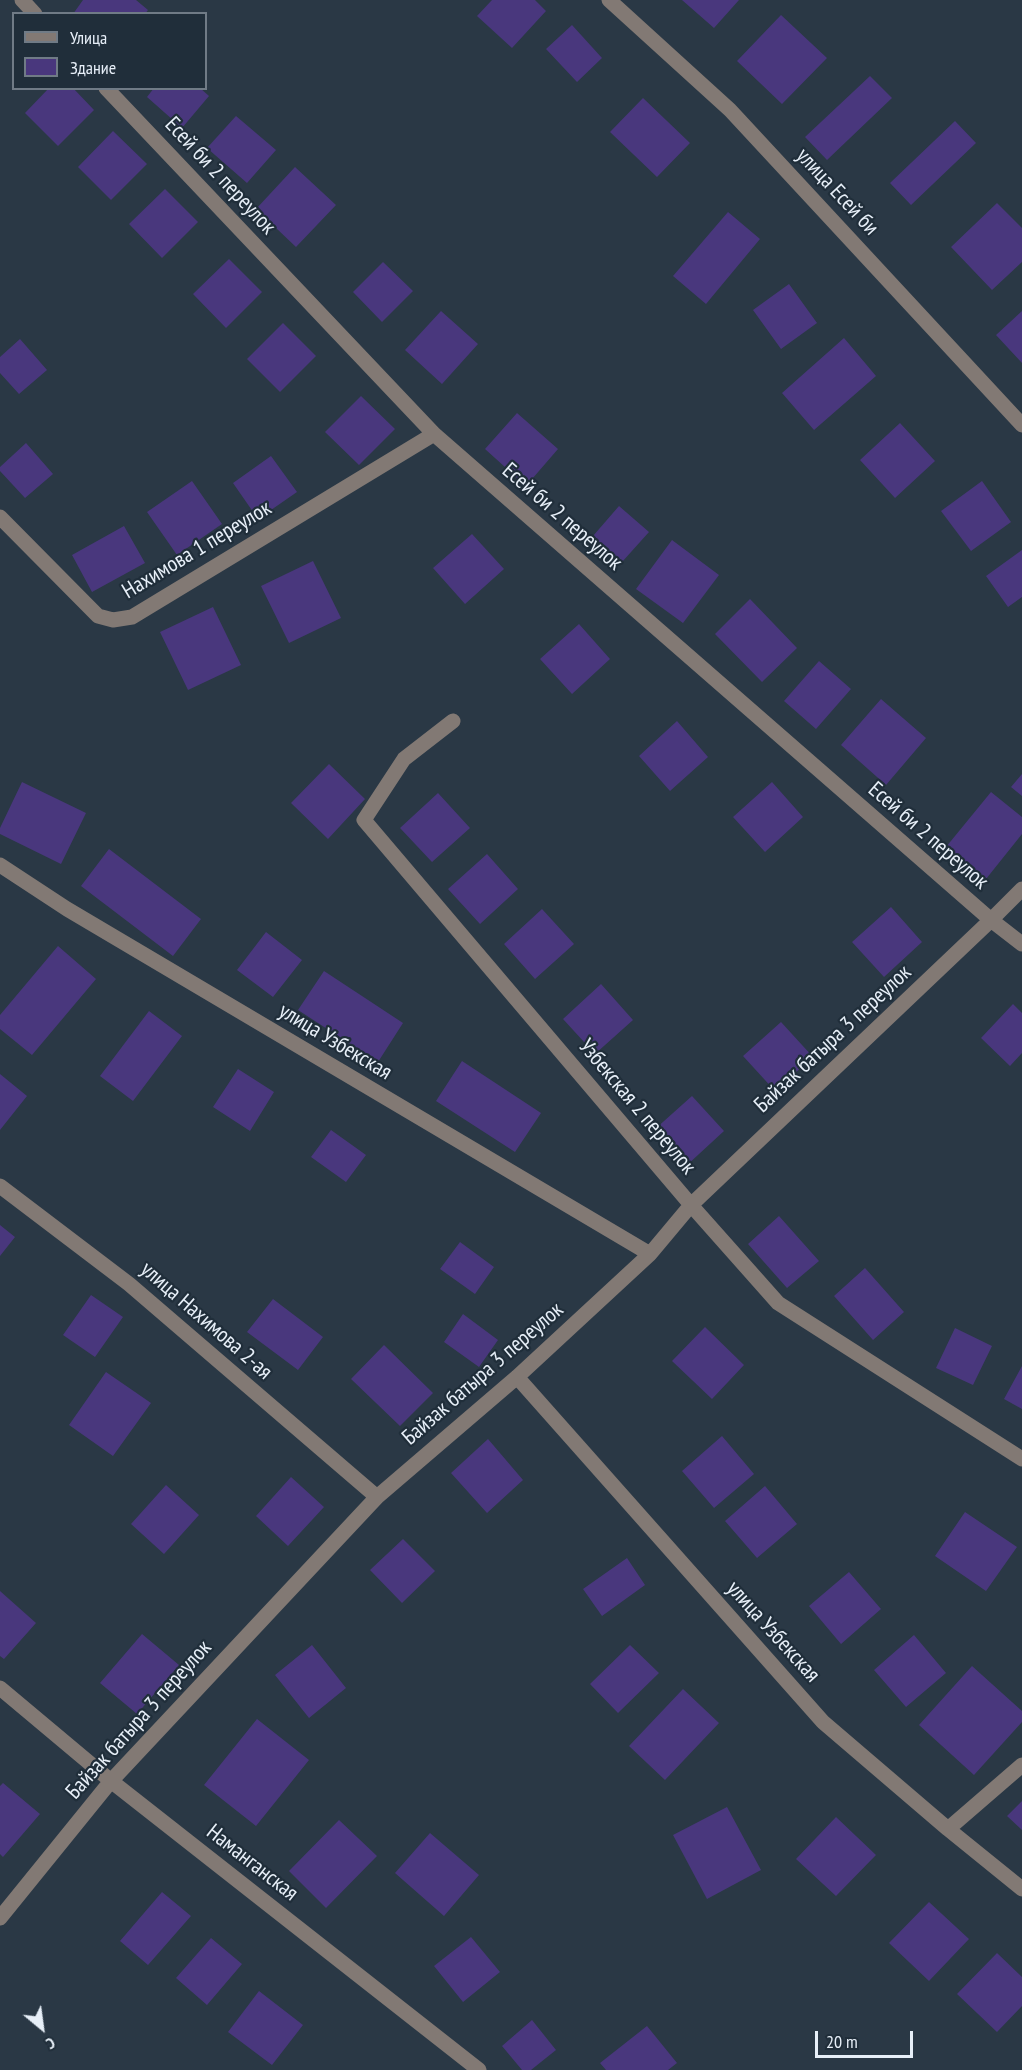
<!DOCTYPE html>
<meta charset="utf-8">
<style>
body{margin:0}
#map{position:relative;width:1022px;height:2070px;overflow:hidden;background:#2a3845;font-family:"PT Sans Narrow",sans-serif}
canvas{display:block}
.legend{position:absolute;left:12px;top:12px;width:195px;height:78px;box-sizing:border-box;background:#202e3a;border:2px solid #707b86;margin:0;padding:8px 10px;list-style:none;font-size:18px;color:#e7eff8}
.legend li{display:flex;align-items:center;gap:12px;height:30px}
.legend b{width:30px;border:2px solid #707b86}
.north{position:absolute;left:12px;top:1998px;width:60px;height:60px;-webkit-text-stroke:4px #202e3a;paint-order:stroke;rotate:151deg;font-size:16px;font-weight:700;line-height:24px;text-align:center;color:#e7eff8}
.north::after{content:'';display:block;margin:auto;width:21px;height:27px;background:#e7eff8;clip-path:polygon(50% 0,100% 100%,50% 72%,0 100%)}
.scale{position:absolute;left:815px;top:2031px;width:98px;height:27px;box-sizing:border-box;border:3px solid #e7eff8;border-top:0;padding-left:8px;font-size:18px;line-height:21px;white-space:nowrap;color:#e7eff8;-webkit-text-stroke:4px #202e3a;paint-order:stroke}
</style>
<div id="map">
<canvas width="1022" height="2070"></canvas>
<ul class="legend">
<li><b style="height:8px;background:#827974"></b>Улица</li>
<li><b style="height:16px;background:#49377d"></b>Здание</li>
</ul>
<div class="north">С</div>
<div class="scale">20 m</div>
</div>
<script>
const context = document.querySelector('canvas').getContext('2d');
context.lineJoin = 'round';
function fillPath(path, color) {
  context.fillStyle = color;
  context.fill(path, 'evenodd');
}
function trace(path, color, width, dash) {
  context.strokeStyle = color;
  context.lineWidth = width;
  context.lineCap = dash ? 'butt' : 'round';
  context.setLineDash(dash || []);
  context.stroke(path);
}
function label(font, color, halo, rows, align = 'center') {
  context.font = font + ' "PT Sans Narrow",sans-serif';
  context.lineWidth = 4.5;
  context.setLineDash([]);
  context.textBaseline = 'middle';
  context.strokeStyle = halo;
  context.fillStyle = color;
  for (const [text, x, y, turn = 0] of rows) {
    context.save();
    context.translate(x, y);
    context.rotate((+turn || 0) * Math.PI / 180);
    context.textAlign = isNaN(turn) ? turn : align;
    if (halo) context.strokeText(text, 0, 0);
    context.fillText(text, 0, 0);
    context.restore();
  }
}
const building = new Path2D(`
 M 83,0 L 136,0 L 148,10 L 145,14 L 73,14 Z
 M 492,0 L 535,0 L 546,11 L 512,48 L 477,16 Z
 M 682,0 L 739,0 L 714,28 Z
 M 781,15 L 827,58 L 782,104 L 737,61 Z
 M 572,25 L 602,58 L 577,82 L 546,49 Z
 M 870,76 L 892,98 L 827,160 L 805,137 Z
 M 49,88 L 73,88 L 94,110 L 58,146 L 25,113 Z
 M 154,88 L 200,88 L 209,96 L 182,128 L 147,97 Z
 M 643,98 L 690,143 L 657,177 L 610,132 Z
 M 236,116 L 276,150 L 247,183 L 207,148 Z
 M 955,121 L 976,143 L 911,205 L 890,183 Z
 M 113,131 L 147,164 L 111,200 L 78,167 Z
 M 295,167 L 336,205 L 296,247 L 256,209 Z
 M 165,189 L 198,222 L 162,258 L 129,224 Z
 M 997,203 L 1022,228 L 1022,262 L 992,290 L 951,247 Z
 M 728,212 L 760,239 L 706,304 L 673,276 Z
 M 229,259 L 262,292 L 226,328 L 193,294 Z
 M 383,262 L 413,291 L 382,322 L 353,292 Z
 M 789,284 L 817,323 L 781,349 L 753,310 Z
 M 441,311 L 478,344 L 442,384 L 405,350 Z
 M 1022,311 L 1022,363 L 996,335 Z
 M 283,323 L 316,356 L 280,392 L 247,359 Z
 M 844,338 L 876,376 L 814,430 L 782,393 Z
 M 20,339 L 47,370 L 19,394 L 0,373 L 0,357 Z
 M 361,396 L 395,429 L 359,465 L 325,432 Z
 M 517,413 L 558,449 L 526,486 L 485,449 Z
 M 900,423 L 935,461 L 895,498 L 860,460 Z
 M 26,443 L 53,474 L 25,498 L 0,471 L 0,467 Z
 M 271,456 L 297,492 L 258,519 L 233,483 Z
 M 192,481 L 222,524 L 177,555 L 147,512 Z
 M 982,481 L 1011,522 L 971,551 L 941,511 Z
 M 619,506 L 649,532 L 622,562 L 593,536 Z
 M 124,526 L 145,563 L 92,592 L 72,555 Z
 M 472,534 L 504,569 L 465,604 L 433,568 Z
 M 672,540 L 719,575 L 683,623 L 636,589 Z
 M 1022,550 L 1022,597 L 1008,607 L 986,576 Z
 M 313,561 L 341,618 L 289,643 L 261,586 Z
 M 750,599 L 797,648 L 762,682 L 715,634 Z
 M 213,607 L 241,665 L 188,690 L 160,632 Z
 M 579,624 L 610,659 L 572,694 L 540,659 Z
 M 819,661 L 851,689 L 816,729 L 784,701 Z
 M 881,699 L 926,738 L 886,785 L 841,745 Z
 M 677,721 L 708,757 L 670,791 L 639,756 Z
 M 329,764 L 365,799 L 328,839 L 291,803 Z
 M 1022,774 L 1022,796 L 1011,787 Z
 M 22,782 L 86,813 L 61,864 L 0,834 L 0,828 Z
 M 772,782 L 803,817 L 765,852 L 733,817 Z
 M 991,792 L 1022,817 L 1022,834 L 986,879 L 946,847 Z
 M 438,793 L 470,828 L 432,862 L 400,828 Z
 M 109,849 L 201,919 L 173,956 L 81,886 Z
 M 487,854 L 518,889 L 480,924 L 448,889 Z
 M 891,907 L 922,942 L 884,977 L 852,942 Z
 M 542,909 L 574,944 L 535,979 L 504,944 Z
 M 266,932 L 302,960 L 273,997 L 237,970 Z
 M 58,946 L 96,979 L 32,1055 L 0,1029 L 0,1015 Z
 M 324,971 L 403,1023 L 378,1062 L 298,1010 Z
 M 601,984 L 633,1020 L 595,1054 L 563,1019 Z
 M 1013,1004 L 1022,1013 L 1022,1053 L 1010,1066 L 981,1038 Z
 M 149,1011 L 182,1036 L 133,1101 L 100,1076 Z
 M 781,1022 L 813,1057 L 775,1091 L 743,1056 Z
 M 462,1061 L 541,1113 L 515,1152 L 436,1101 Z
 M 238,1069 L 274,1092 L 250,1131 L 213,1107 Z
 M 0,1074 L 27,1096 L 0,1130 Z
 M 692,1096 L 724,1131 L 686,1166 L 654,1130 Z
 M 331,1130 L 366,1155 L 346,1182 L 311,1157 Z
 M 779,1216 L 819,1261 L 787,1288 L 748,1244 Z
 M 0,1225 L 15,1237 L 0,1256 Z
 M 460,1242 L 494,1267 L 475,1294 L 440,1269 Z
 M 865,1268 L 904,1312 L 873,1340 L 834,1296 Z
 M 91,1295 L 123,1317 L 95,1357 L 63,1335 Z
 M 273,1299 L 323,1337 L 298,1370 L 247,1332 Z
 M 463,1314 L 498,1340 L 479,1367 L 444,1342 Z
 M 705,1327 L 744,1365 L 712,1399 L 672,1361 Z
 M 955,1328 L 992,1346 L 973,1385 L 936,1368 Z
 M 384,1345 L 433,1393 L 400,1426 L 351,1379 Z
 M 1022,1366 L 1022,1409 L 1004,1399 Z
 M 106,1372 L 151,1403 L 113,1456 L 69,1425 Z
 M 722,1436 L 754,1474 L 714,1508 L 682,1471 Z
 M 488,1439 L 523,1480 L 487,1513 L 451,1473 Z
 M 291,1477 L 324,1507 L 288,1546 L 256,1516 Z
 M 166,1485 L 199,1515 L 164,1554 L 131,1524 Z
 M 765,1486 L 797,1524 L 757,1558 L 725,1521 Z
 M 965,1512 L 1017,1547 L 986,1591 L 935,1556 Z
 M 403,1539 L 435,1571 L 402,1603 L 370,1570 Z
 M 627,1558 L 645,1585 L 602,1616 L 583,1589 Z
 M 849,1572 L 881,1609 L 841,1644 L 809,1606 Z
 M 0,1591 L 36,1623 L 4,1659 L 0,1656 Z
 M 142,1634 L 179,1665 L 137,1714 L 100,1683 Z
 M 914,1635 L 946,1673 L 906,1707 L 874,1670 Z
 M 312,1645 L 346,1688 L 309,1718 L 275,1675 Z
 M 630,1645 L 659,1673 L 618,1713 L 590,1684 Z
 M 972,1666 L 1022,1711 L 1022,1722 L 974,1775 L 919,1725 Z
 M 683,1689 L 719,1723 L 665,1780 L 629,1746 Z
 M 257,1719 L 309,1760 L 256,1826 L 204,1785 Z
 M 3,1783 L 40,1814 L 3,1857 L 0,1854 L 0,1786 Z
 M 1022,1801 L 1022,1830 L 1007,1816 Z
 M 727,1807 L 761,1870 L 707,1899 L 673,1835 Z
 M 836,1817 L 876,1855 L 836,1896 L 796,1859 Z
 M 339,1820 L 377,1856 L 326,1908 L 289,1871 Z
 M 430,1833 L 479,1875 L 444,1916 L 395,1873 Z
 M 162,1892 L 191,1916 L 148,1965 L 120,1941 Z
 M 929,1902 L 969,1939 L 929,1981 L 889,1943 Z
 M 471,1937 L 500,1972 L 463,2002 L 434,1966 Z
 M 211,1938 L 242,1964 L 207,2005 L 176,1978 Z
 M 997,1953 L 1022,1977 L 1022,2006 L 997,2032 L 957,1994 Z
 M 259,1991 L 303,2025 L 272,2065 L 228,2032 Z
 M 532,2020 L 556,2050 L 531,2070 L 522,2070 L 502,2046 Z
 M 647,2026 L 677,2063 L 668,2070 L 606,2070 L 600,2063 Z`);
const minor = new Path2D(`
 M 22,0 L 35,14
 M 609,0 L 730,110 L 1022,425
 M 106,88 L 434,434 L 991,920 L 1022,944
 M 0,517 L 98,616 L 113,620 L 132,617 L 434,434
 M 453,721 L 404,759 L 364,820 L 691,1205 L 778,1303 L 1022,1459
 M 0,865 L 67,909 L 650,1254
 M 0,1186 L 129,1284 L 377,1497
 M 517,1377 L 823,1722 L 948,1829 L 1022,1889
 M 0,1688 L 111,1781 L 479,2070
 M 948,1829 L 1022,1765
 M 0,1918 L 111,1781 L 377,1497 L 517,1377 L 650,1254 L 691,1205 L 991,920 L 1022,889`);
const streetNames = [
 ["Есей би 2 переулок",220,176,47],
 ["улица Есей би",837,192,47],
 ["Есей би 2 переулок",562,517,41],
 ["Нахимова 1 переулок",197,550,-31],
 ["Есей би 2 переулок",928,836,41],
 ["Байзак батыра 3 переулок",833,1039,-43],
 ["улица Узбекская",335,1042,31],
 ["Узбекская 2 переулок",637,1107,50],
 ["улица Нахимова 2-ая",206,1321,41],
 ["Байзак батыра 3 переулок",483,1374,-41],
 ["улица Узбекская",773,1632,48],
 ["Байзак батыра 3 переулок",139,1720,-48],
 ["Наманганская",252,1863,38]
];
fillPath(building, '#49377d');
trace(minor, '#827974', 15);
label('22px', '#e7eff8', '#202e3a', streetNames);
</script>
